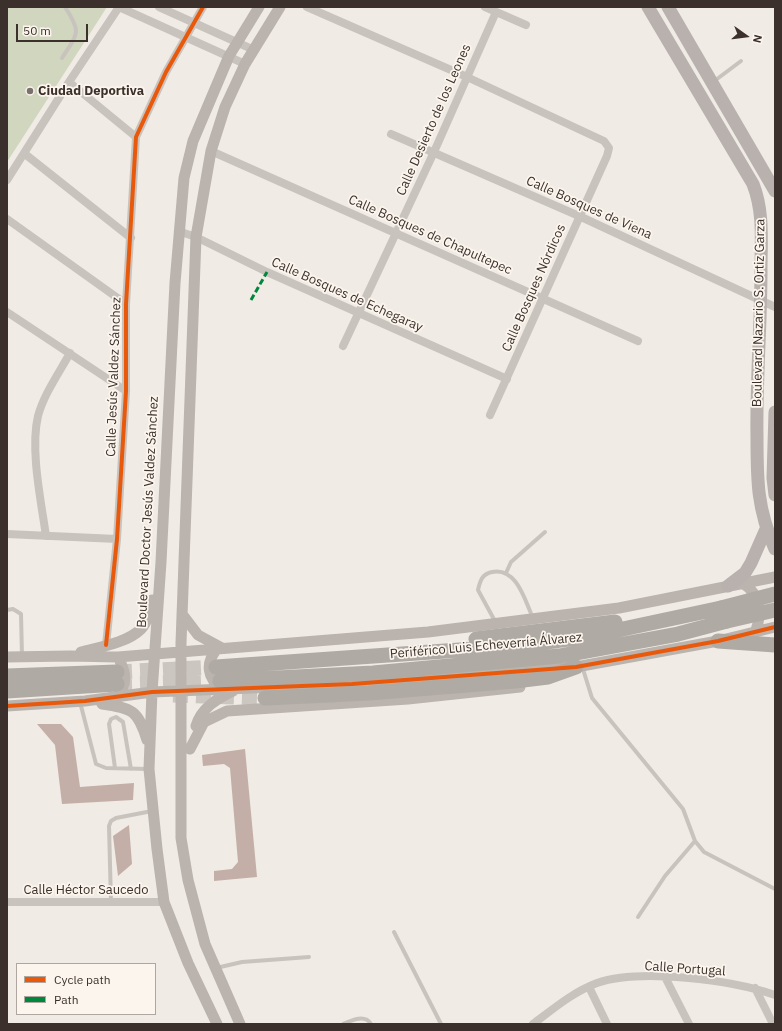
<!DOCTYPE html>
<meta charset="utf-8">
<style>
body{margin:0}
#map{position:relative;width:782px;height:1031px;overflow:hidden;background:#f0ebe5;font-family:"IBM Plex Sans",sans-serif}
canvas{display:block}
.frame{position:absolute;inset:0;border:8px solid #3b302b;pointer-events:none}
.legend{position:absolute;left:16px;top:963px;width:140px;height:52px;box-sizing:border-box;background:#fbf5ee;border:1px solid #aea6a0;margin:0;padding:5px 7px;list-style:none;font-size:12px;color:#3b302b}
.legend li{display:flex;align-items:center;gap:8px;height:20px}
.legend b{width:20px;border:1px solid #aea6a0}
.north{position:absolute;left:726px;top:16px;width:40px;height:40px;-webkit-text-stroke:3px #fbf5ee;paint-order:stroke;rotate:104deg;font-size:11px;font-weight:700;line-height:16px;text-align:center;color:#3b302b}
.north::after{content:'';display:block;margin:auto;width:14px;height:18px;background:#3b302b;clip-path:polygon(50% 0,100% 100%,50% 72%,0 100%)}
.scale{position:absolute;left:16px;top:24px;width:72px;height:18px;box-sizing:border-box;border:2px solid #3b302b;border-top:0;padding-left:5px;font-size:12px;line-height:14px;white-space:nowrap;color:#3b302b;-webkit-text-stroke:3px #fbf5ee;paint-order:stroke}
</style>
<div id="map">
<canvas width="782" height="1031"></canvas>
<div class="frame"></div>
<ul class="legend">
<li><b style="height:5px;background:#e8590c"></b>Cycle path</li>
<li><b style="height:5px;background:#00873e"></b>Path</li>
</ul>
<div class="north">N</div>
<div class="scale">50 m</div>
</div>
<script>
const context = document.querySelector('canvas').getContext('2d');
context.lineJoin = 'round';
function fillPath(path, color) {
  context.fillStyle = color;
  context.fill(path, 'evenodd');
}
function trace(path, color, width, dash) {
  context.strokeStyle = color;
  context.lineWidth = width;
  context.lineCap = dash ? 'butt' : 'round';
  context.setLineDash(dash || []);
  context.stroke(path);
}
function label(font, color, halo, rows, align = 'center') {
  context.font = font + ' "IBM Plex Sans",sans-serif';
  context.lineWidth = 3.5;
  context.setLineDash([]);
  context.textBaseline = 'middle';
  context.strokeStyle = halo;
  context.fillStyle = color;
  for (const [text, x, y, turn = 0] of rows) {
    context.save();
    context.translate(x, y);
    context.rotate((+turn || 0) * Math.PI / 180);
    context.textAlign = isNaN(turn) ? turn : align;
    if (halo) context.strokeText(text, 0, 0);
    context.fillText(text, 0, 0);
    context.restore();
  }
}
const green = new Path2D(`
 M 7,7 L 107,7 L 7,162 Z`);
const building = new Path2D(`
 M 37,724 L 61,724 L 73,737 L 80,787 L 134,783 L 133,800 L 62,804 L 55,745 Z
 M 245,749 L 257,877 L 214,881 L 214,871 L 232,869 L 238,862 L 230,768 L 224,764 L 203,766 L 202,755 Z
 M 129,825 L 132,864 L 118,876 L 113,836 Z`);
const highwayTunnel = new Path2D(`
 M 117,672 L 216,667
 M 117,684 L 220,681
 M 173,695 L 265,698`);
const lane = new Path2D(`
 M 62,58 C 78,33 82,33 65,7
 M 713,82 L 741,61
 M 506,573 L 511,562 L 545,532
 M 7,610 L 13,609 L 21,614 L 22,656
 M 496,623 L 478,590 C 480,581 482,574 492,572 C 517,567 525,601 533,618
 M 582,666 L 592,698 L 683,809 L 695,841 L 704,852 L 775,889
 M 80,702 L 96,764 L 106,768 L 148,769
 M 115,768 L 109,724 L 111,719 L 116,717 L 123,722 L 131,769
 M 111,902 L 109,826 L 111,821 L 116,818 L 152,811
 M 638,917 L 665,876 L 695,841
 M 394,932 L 441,1024
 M 216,968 L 242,962 L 309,957
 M 343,1024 C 352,1020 365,1014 371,1024`);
const street = new Path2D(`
 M 159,7 L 254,50
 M 307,7 L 467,77 L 604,141 L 609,148 L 607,156 L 490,415
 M 485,7 L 526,25
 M 69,82 L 136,137
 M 391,134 L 579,216 L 775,307
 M 211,151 L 638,341
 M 25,154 L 131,238
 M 7,180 L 69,82 L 119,7 L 245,64
 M 7,219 L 126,304
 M 178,231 L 196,237 L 267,272 L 507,379
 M 7,312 L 126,391
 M 343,346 L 434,152 L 496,12
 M 7,534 L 117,539
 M 46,536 C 41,501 30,449 38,416 C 44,394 59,373 70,353
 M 106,645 L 117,539 L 126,391 L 126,304 L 136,137 L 166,72 L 203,7
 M 7,902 L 164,902
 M 665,977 L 689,1024
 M 589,987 L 607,1024
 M 755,988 L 773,1024
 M 533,1024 C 553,1009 573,992 597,983 C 640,968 732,980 775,995`);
const secondary = new Path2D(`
 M 744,584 C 760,594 762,616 755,633
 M 182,614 L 198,635 L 222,648
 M 217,649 C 205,663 207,678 222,689
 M 81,652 C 99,647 127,643 141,629 C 148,622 150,609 152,600
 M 7,657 L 70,656 L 118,657 L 428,632 L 619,608 L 775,577
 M 116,698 C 128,683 127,674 118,657
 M 102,704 C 132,708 138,710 147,740
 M 7,706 L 85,701 L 152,692 L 352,684 L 576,667 L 718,641 L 775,627
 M 196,726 C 201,708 218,698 233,691
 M 190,749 L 204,722 L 227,711 L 408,699 L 520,687
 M 217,1024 L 188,963 L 164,902 L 157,849 L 149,769 L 152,692 L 161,562 L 175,283 L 184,178 L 193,141 L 229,56 L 259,7
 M 240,1024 L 205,944 L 188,880 L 181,838 L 181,643 L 196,237 L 211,151 L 225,107 L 245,64 L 280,7`);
const primary = new Path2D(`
 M 648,7 L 753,184 C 764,212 761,241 761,270 C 761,326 756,381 757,437 C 757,480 757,509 775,549
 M 668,7 L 775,191
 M 775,412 L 773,478 L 775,495
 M 728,586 L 745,573 L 751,563 L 766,529`);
const highway = new Path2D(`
 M 476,639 L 615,622
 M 718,641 L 775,645
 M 216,667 L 517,646 L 590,636 L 721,608
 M 7,676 L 117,672
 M 220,681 L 373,673 L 559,656 L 678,634 L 727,621
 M 7,691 L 117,684
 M 265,698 L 369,693 L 515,681 L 548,677 L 576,667`);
const highwayBridge = new Path2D(`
 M 721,608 L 775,594
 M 727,621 L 775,610`);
const quiet = new Path2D(`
 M 251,300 L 267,272`);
const cycleway = new Path2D(`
 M 106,645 L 117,539 L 126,391 L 126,304 L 136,137 L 166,72 L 203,7
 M 7,706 L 85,701 L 152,692 L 352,684 L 576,667 L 718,641 L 775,627`);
const markers = [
 [30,91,4,"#7a716c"]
];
const poiNames = [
 ["Ciudad Deportiva",38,91]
];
const streetNames = [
 ["Calle Desierto de los Leones",434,120,-66],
 ["Calle Bosques de Viena",589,208,24],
 ["Calle Bosques de Chapultepec",430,235,24],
 ["Calle Bosques Nórdicos",534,288,-66],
 ["Calle Bosques de Echegaray",347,295,24],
 ["Boulevard Nazario S. Ortiz Garza",759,313,-89],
 ["Calle Jesús Valdez Sánchez",114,377,-88],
 ["Boulevard Doctor Jesús Valdez Sánchez",148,512,-87],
 ["Periférico Luis Echeverría Álvarez",486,646,-5],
 ["Calle Héctor Saucedo",86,890],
 ["Calle Portugal",685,969,4]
];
fillPath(green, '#d1d6bf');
fillPath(building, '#c3afa7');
trace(highwayTunnel, '#ccc6c0', 15, [15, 8]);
trace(lane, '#c9c3be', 4);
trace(street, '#c9c3be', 8);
trace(secondary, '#bab3ae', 11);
trace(primary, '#b8b1ad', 13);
trace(highway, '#afaaa4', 15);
trace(highwayBridge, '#afaaa4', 15);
trace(quiet, '#00873e', 3, [6, 3]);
trace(cycleway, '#e8590c', 4);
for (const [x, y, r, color] of markers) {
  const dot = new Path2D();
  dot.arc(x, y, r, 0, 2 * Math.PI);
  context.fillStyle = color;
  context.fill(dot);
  trace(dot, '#fbf5ee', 1.5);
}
label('bold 13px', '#3b302b', '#fbf5ee', poiNames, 'left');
label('13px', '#3b302b', '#fbf5ee', streetNames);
</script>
